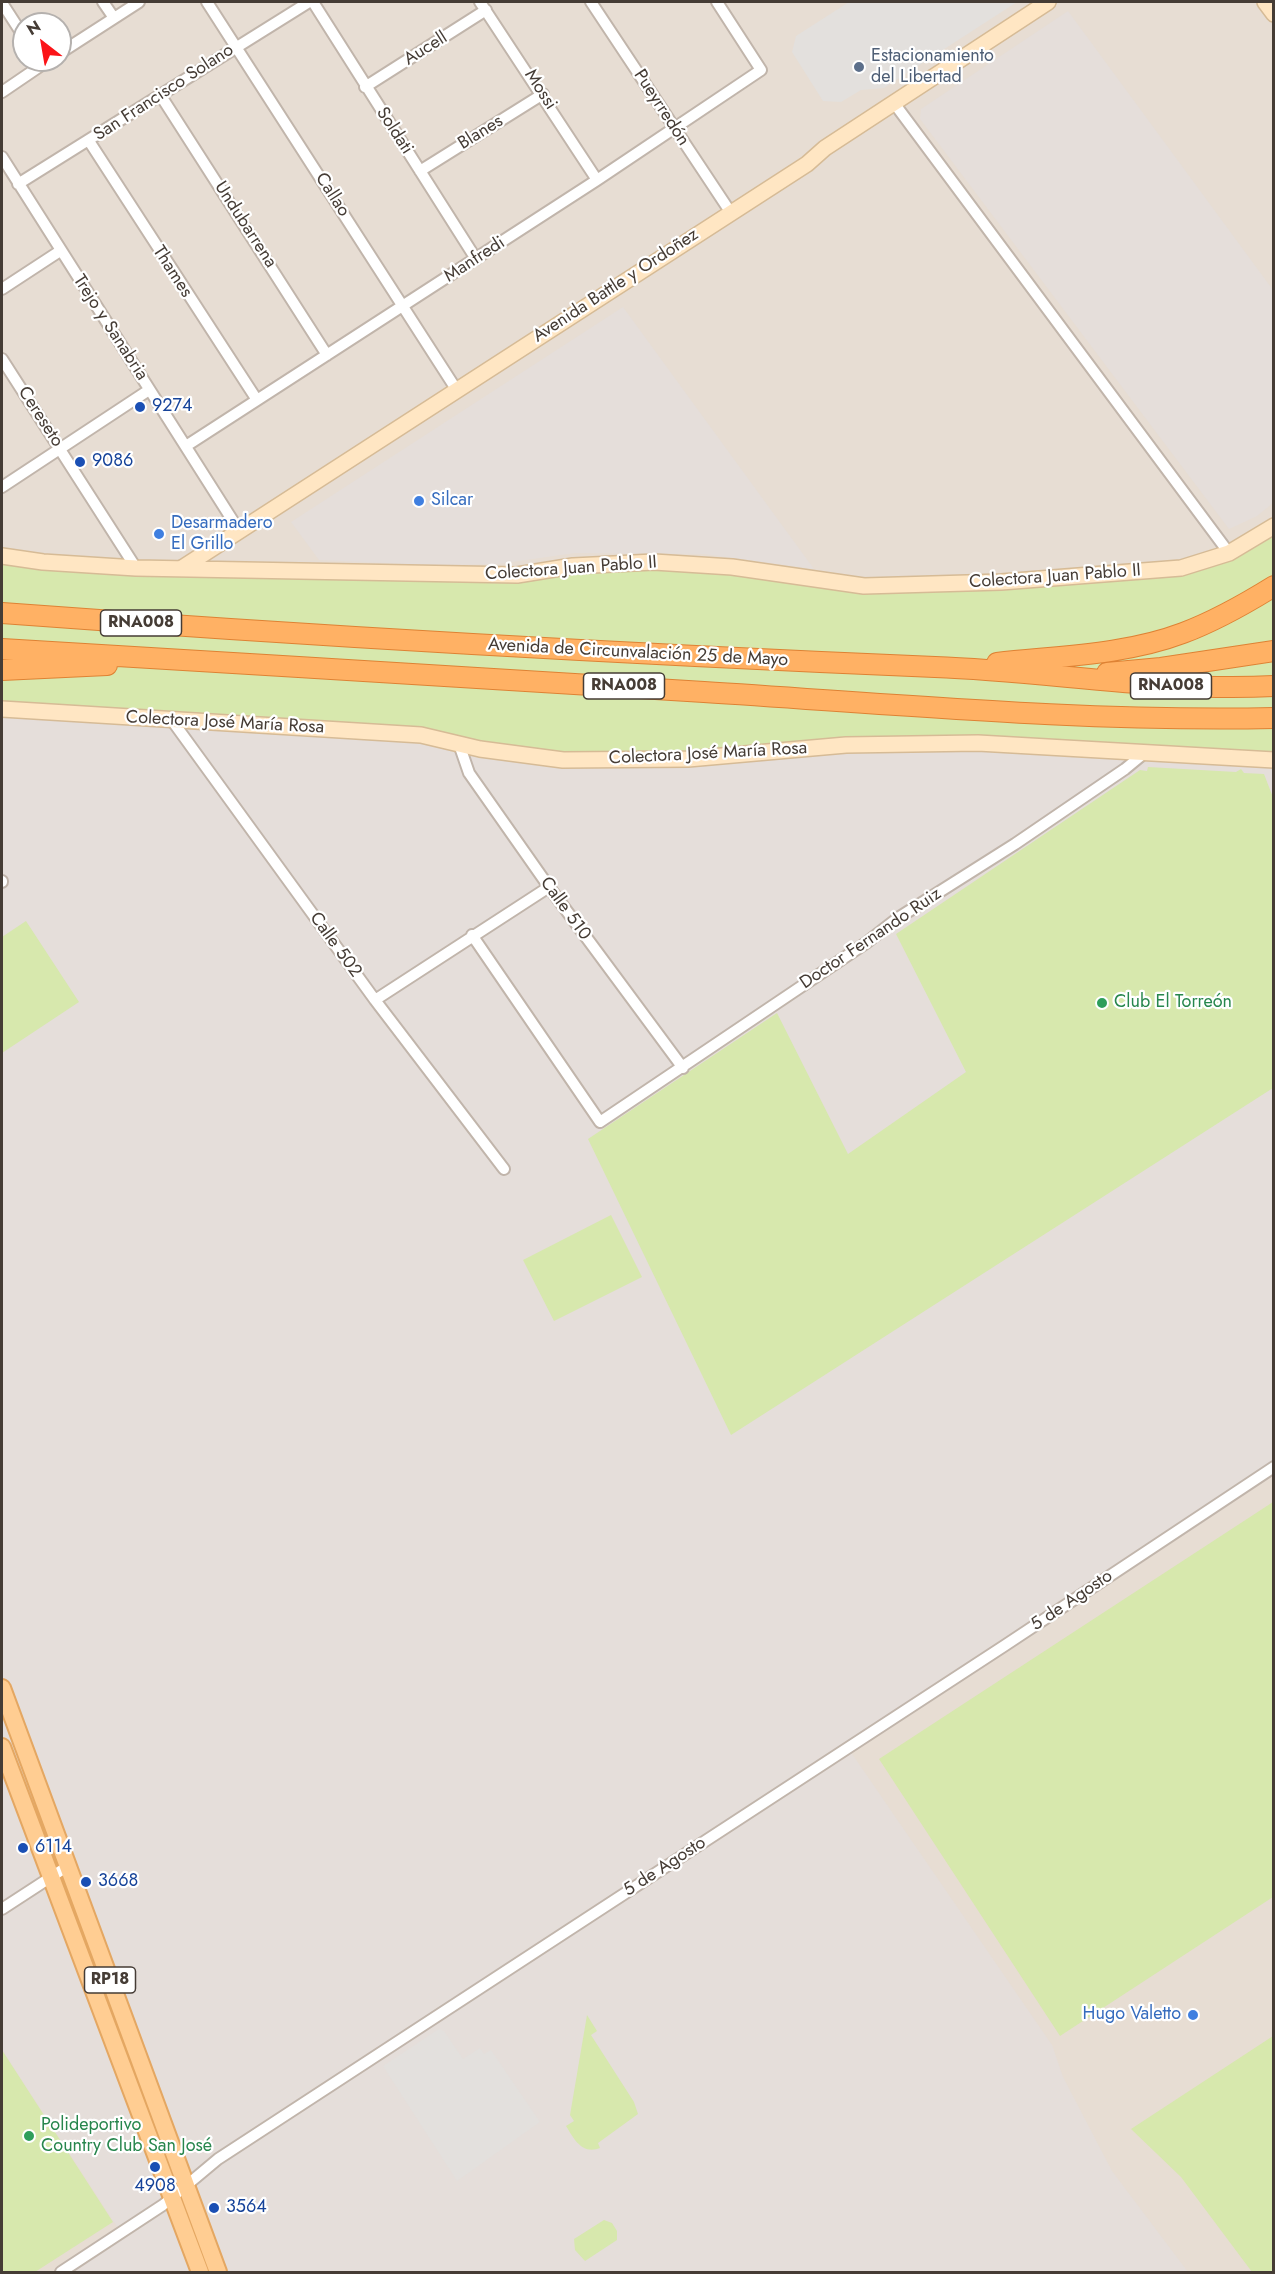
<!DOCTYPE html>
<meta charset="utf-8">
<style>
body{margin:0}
#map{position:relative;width:1275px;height:2274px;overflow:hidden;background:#f3ece5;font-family:Jost,sans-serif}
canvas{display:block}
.frame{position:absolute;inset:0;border:3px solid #453c35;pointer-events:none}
.north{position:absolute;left:12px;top:12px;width:60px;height:60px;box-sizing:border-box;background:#fff;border:2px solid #b5b1ae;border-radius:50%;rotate:329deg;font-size:16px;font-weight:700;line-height:24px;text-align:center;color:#453c35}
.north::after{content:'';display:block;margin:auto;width:21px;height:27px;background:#fb1418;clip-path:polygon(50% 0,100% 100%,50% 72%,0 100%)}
</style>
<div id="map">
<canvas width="1275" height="2274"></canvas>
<div class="frame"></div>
<div class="north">N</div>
</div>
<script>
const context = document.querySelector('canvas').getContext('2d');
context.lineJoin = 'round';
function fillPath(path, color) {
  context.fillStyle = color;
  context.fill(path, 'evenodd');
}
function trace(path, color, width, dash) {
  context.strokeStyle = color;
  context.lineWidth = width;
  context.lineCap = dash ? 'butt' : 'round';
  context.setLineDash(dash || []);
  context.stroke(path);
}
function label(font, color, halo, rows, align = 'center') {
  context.font = font + ' Jost,sans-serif';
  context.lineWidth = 4.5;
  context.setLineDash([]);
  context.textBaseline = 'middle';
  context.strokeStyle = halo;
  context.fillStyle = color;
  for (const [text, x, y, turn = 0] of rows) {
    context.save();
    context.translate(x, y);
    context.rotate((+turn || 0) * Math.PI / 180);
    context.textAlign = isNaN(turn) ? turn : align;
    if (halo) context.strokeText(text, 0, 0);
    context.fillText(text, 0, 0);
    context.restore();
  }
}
const residential = new Path2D(`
 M 2,2 L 1273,2 L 1273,2272 L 2,2272 ZM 24,24 L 60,24 L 60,60 L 24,60 Z`);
const industrial = new Path2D(`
 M 1068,11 L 1273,290 L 1273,503 L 1257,516 L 1229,529 L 920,119 L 921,109 Z
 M 623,307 L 814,569 L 704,554 L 575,553 L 498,564 L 429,565 L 319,560 L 291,522 Z
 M 2,709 L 1273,760 L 1273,1467 L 848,1748 L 1052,2045 L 1063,2077 L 1112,2171 L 1188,2272 L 61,2272 L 121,2233 L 2,2050 Z`);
const green = new Path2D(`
 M 1273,526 L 1273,760 L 978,743 L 563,760 L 421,735 L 2,709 L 2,556 L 517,575 L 654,562 L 864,586 L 1181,568 Z
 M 1148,767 L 1236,772 L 1241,769 L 1244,773 L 1264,774 L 1274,800 L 1273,1088 L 731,1435 L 588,1139 L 777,1013 L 848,1154 L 966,1072 L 896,934 L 1140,770 L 1147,771 Z
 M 26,921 L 79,1002 L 2,1053 L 2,937 Z
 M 611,1215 L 642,1277 L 554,1321 L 523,1260 Z
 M 1273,1502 L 1273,1897 L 1060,2036 L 879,1759 Z
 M 587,2015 L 597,2031 L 591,2035 L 634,2102 L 638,2114 L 598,2143 L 600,2148 C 582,2155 574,2139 566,2126 L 574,2121 L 570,2115 Z
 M 1273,2036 L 1273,2272 L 1252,2272 L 1181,2177 L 1131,2129 Z
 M 2,2050 L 113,2222 L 35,2272 L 2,2272 Z
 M 604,2220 L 612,2223 L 617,2231 L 617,2240 L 585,2261 L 575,2250 L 574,2239 Z`);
const parking = new Path2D(`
 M 849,2 L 1017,2 L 884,88 L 861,90 L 841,102 L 823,101 L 792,52 L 796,36 Z
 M 439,2029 L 444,2031 L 463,2059 L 480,2048 L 484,2054 L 491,2050 L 540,2122 L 457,2181 L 383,2066 Z`);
const minor = new Path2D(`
 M 103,2 L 114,18
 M 207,2 L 456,389
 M 313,2 L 476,259
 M 480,2 L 597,180
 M 591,2 L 731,213
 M 2,3 L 24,37
 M 60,53 L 139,2
 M 365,87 L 486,10
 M 2,92 L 49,60
 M 161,96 L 327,355
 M 894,103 L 1229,553
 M 89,141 L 257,400
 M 2,157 L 238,529
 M 420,171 L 543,94
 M 18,184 L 309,2
 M 2,289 L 60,251
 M 2,359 L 136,568
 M 186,446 L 597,180 L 761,70 L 717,2
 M 2,487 L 149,390
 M 171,719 L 375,1000 L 504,1169
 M 459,744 L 469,773 L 549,887 L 683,1068
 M 2,881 L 2,882
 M 472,935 L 600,1122 L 866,943 L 898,918 L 1015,844 L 1125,769 L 1142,755
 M 375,1000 L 549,887
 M 2,1909 L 68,1866
 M 61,2272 L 163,2205 L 218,2159 L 1004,1646 L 1274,1467`);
const secondary = new Path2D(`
 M 1265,2 L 1274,14
 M 2,556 L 43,562 L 136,568 L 517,575 L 573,566 L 654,562 L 732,567 L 864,586 L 1001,582 L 1181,568 L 1229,553 L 1274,526
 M 182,568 L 807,164 L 825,148 L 1048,2
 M 2,709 L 421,735 L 480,749 L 563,760 L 688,759 L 846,745 L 978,743 L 1274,760`);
const primary = new Path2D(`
 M 2,1688 L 218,2272
 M 2,1747 L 200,2272`);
const motorway = new Path2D(`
 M 2,613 C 312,636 624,654 935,667 C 1048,671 1160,692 1274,686
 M 2,649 C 236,664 470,676 704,692 C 894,704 1084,722 1274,718
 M 997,663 C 1058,656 1125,655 1183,633 C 1215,621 1245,604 1274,586
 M 2,670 L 107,665
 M 1107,673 L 1161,668 L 1274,651`);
const markers = [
 [859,67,6,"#5c6f8a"],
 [140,407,6,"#1a4fb4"],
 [80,462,6,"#1a4fb4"],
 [419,501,6,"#3f7fe0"],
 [159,534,6,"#3f7fe0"],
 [1102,1003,6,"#2e9e5b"],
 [23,1848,6,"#1a4fb4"],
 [86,1882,6,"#1a4fb4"],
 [1193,2015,6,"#3f7fe0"],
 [29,2136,6,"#2e9e5b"],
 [155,2167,6,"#1a4fb4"],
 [214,2208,6,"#1a4fb4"]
];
const shields = [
 [141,623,81],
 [624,686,81],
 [1171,686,81],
 [110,1980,51]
];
const shieldNames = [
 ["RNA008",141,623],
 ["RNA008",624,686],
 ["RNA008",1171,686],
 ["RP18",110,1980]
];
const streetNames = [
 ["Aucell",426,49,-32],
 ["Mossi",540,90,57],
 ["San Francisco Solano",164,93,-33],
 ["Pueyrredón",661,108,57],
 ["Soldati",394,131,57],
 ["Blanes",481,133,-32],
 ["Callao",332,195,57],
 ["Undubarrena",245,225,57],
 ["Manfredi",475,260,-33],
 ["Thames",172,272,57],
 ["Avenida Battle y Ordoñez",616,286,-33],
 ["Trejo y Sanabria",110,328,57],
 ["Cereseto",40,417,57],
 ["Colectora Juan Pablo II",571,569,-4],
 ["Colectora Juan Pablo II",1055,577,-4],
 ["Avenida de Circunvalación 25 de Mayo",638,653,3],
 ["Colectora José María Rosa",225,723,3],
 ["Colectora José María Rosa",708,754,-3],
 ["Calle 510",565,909,54],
 ["Doctor Fernando Ruiz",871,939,-34],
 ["Calle 502",335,945,54],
 ["5 de Agosto",1072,1601,-34],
 ["5 de Agosto",665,1867,-33]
];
const serviceNames = [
 ["Estacionamiento",871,57],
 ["del Libertad",871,78]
];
const transitNames = [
 ["9274",152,407],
 ["9086",92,462],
 ["6114",35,1848],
 ["3668",98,1882],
 ["4908",155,2187,"center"],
 ["3564",226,2208]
];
const shopNames = [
 ["Silcar",431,501],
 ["Desarmadero",171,524],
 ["El Grillo",171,545],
 ["Hugo Valetto",1181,2015,"right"]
];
const leisureNames = [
 ["Club El Torreón",1114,1003],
 ["Polideportivo",41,2126],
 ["Country Club San José",41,2147]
];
fillPath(residential, '#e7ddd3');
fillPath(industrial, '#e5deda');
fillPath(green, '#d7e8ad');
fillPath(parking, '#e3e0dd');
trace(minor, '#c1b5ab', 14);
trace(secondary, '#d6bb96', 18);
trace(primary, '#e4a762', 20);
trace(motorway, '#de8234', 22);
trace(minor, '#fff', 10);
trace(secondary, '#ffe6c3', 15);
trace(primary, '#ffcd92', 16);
trace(motorway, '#ffb164', 20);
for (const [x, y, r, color] of markers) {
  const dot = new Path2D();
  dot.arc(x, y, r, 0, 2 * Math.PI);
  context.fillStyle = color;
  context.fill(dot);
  trace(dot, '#fff', 2);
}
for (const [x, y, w] of shields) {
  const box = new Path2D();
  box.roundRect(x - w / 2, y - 13, w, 26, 4.5);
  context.fillStyle = '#fff';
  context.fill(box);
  trace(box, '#453c35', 1.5);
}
label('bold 16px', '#453c35', null, shieldNames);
label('18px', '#453c35', '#fff', streetNames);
label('18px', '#4e5e75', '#fff', serviceNames, 'left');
label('18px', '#164399', '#fff', transitNames, 'left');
label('18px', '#366cbe', '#fff', shopNames, 'left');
label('18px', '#27864d', '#fff', leisureNames, 'left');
</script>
